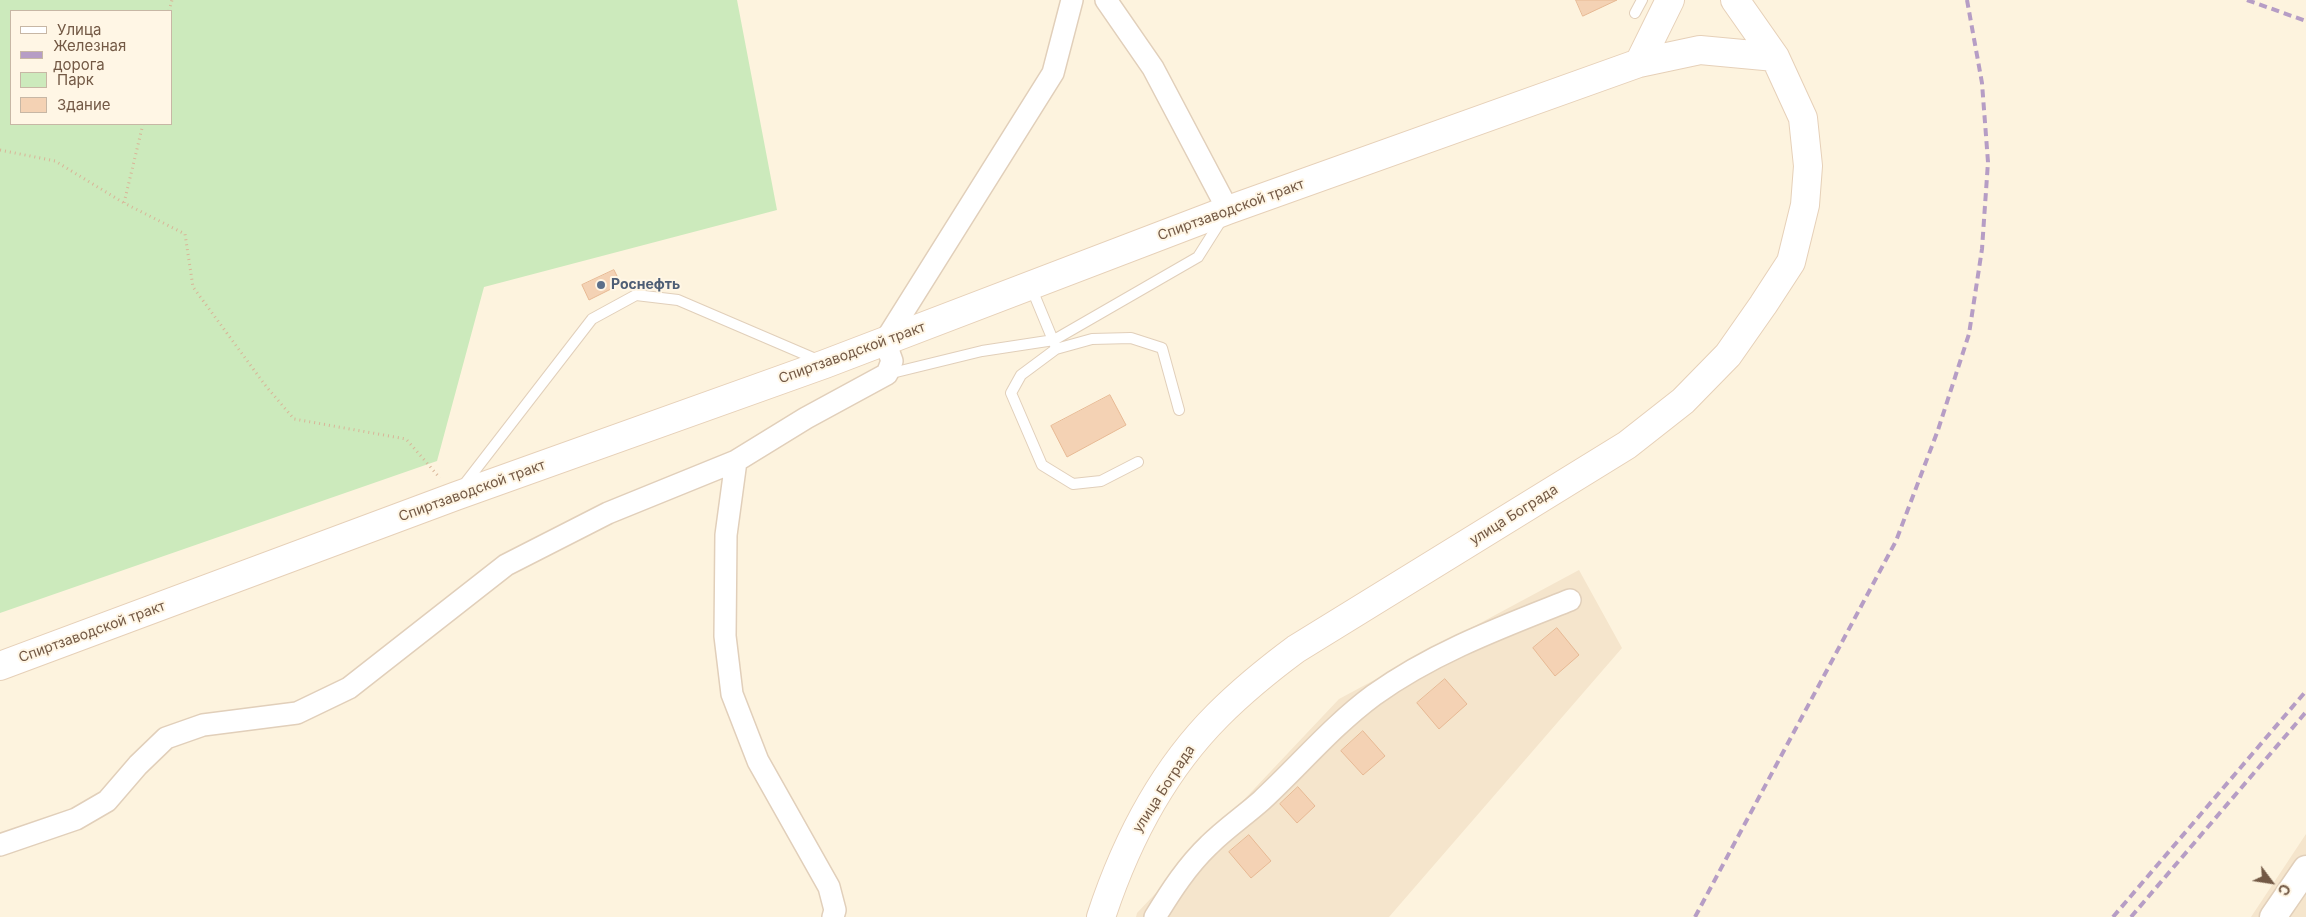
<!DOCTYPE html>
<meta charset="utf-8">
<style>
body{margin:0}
#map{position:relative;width:2306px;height:917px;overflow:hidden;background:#fdf3de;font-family:Inter,sans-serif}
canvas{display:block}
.legend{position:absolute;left:10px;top:10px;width:162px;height:115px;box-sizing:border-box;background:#fff6e5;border:1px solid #c7b7a5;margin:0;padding:6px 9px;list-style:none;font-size:15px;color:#735945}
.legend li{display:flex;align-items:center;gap:10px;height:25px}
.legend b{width:25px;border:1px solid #c7b7a5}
.north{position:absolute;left:2246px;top:857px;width:50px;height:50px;-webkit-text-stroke:4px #fff6e5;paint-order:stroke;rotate:121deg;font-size:14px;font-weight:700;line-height:20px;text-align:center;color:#735945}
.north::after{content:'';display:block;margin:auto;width:18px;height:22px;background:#735945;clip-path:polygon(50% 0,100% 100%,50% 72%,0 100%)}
</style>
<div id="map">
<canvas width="2306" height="917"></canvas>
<ul class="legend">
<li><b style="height:6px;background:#fff"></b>Улица</li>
<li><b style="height:6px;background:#b69dc5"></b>Железная дорога</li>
<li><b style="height:14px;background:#cceabc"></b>Парк</li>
<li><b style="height:14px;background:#f4d2b4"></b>Здание</li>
</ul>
<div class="north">С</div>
</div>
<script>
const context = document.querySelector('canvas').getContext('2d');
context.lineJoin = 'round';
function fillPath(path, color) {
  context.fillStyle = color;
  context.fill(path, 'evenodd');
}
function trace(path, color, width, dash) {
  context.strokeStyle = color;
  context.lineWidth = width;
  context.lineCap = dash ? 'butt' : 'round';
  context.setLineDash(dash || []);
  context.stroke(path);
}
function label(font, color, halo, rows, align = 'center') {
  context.font = font + ' Inter,sans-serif';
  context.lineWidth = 4;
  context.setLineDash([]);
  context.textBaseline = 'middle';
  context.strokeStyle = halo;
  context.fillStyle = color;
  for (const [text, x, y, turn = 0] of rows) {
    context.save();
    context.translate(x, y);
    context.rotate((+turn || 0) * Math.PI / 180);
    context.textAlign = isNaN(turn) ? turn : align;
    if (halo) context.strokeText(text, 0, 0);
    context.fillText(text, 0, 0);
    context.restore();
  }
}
const residential = new Path2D(`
 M 1579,570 L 1622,648 L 1389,917 L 1136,917 L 1137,913 L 1339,699 Z
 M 2306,834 L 2306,917 L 2251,917 Z`);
const green = new Path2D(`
 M 0,0 L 737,0 L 777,210 L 484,287 L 437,461 L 0,613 ZM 11,11 L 171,11 L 171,124 L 11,124 Z`);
const building = new Path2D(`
 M 1576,0 L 1617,0 L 1583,16 Z
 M 614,270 L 621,284 L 589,300 L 582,285 Z
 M 1110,395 L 1126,425 L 1067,457 L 1051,426 Z
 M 1557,628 L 1579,655 L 1555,676 L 1533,648 Z
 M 1445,679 L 1467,704 L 1439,729 L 1417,703 Z
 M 1363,731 L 1385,756 L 1363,775 L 1341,751 Z
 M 1298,787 L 1315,806 L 1297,823 L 1280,804 Z
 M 1249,835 L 1271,861 L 1251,878 L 1229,852 Z`);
const path = new Path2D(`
 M 169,11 L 172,0
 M 143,124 L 124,203 L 185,234 L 193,287 L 265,385 L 294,419 L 406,439 L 440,478
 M 0,150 L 55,161 L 124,203`);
const service = new Path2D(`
 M 1635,13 L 1642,0
 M 1031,287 L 1055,345
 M 888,374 L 982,351 L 1054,340 L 1198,257 L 1222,219
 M 1138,462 L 1101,481 L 1073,484 L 1042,465 L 1011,393 L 1021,375 L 1056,349 L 1092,339 L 1131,338 L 1162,348 L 1179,410
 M 463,486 L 592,319 L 636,295 L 678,300 L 818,360`);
const minor = new Path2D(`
 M 1106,0 L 1153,68 L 1228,210
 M 0,845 L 76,819 L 107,801 L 138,765 L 166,738 L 203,725 L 297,713 L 349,688 L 506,565 L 608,513 L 736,461
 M 833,917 L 835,910 L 829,887 L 758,761 L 732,694 L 725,636 L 726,535 L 736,461 L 806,418 L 887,374 L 892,361 L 885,341 L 1053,73 L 1072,0
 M 1155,917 C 1171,891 1187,866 1209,845 C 1225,829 1244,816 1261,801 C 1299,766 1332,726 1374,695 C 1434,652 1502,627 1570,600`);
const tertiary = new Path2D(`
 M 2273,917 L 2306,869`);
const secondary = new Path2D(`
 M 1639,63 L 1670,0
 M 0,666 L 456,496 L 825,364 L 1228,210 L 1639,63 L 1700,50 L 1775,57
 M 1101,917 C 1125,844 1163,770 1218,715 C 1242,691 1269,669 1296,649 L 1627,445 L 1683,401 L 1728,355 L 1763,305 L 1791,262 L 1805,205 L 1808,166 L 1803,118 L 1775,57 L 1735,0`);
const rail = new Path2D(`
 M 2247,0 L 2306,21
 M 1695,917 L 1896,541 L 1938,430 L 1969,334 L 1982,249 L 1988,162 L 1982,83 L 1967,0
 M 2113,917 L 2306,691
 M 2131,917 L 2306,712`);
const markers = [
 [601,285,5,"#5c6f8a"]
];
const streetNames = [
 ["Спиртзаводской тракт",1231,210,-20],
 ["Спиртзаводской тракт",852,353,-20],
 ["Спиртзаводской тракт",472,491,-20],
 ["улица Бограда",1514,515,-32],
 ["Спиртзаводской тракт",92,632,-20],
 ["улица Бограда",1164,789,-57]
];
const serviceNames = [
 ["Роснефть",611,285]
];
fillPath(residential, '#f5e5cc');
fillPath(green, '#cceabc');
fillPath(building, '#f4d2b4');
trace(building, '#e7b994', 1);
trace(service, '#e1cfba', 12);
trace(minor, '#e1cfba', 24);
trace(tertiary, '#e1cfba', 29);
trace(secondary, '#e6d0b8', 30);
trace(path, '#d8b598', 3, [1, 4]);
trace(service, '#fff', 10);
trace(minor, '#fff', 21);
trace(tertiary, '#fff', 26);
trace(secondary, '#fff', 28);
trace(rail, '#b69dc5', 4, [8, 5]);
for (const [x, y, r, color] of markers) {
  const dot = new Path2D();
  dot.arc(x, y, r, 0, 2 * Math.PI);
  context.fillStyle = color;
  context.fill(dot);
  trace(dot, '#fff6e5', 2);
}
label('14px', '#735945', '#fff6e5', streetNames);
label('bold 14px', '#4e5e75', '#fff6e5', serviceNames, 'left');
</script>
